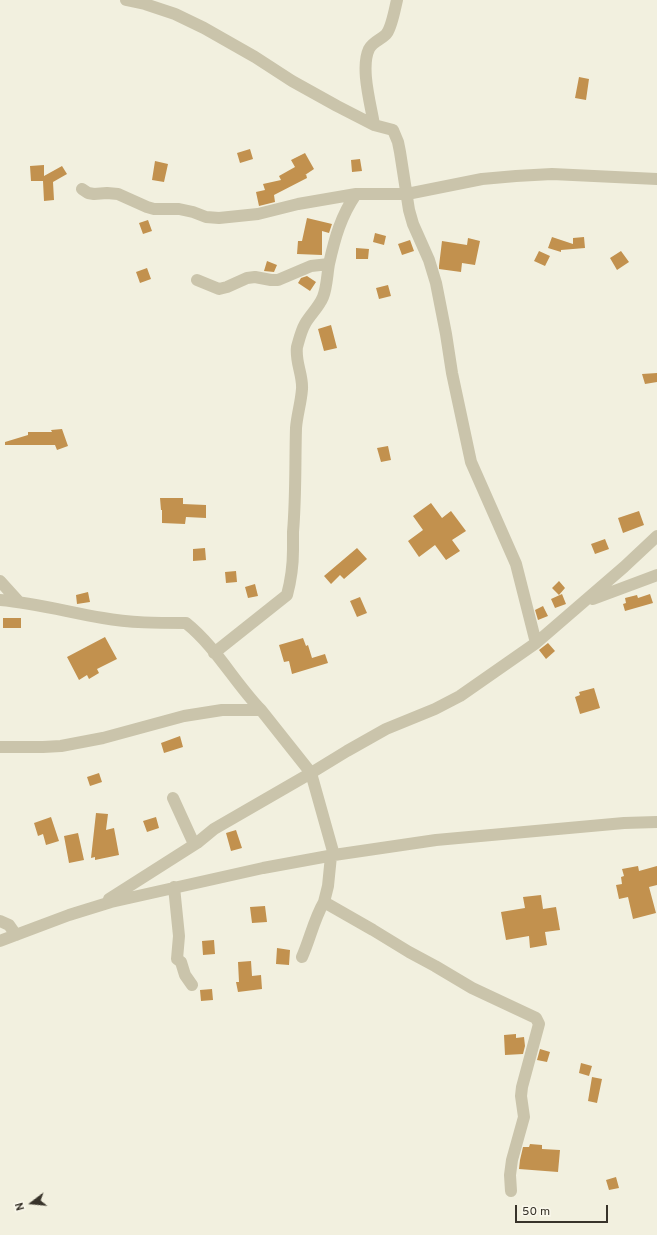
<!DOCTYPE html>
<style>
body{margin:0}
#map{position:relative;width:657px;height:1235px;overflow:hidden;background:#f2f0df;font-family:Overpass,sans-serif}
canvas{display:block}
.north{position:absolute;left:12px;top:1183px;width:40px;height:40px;-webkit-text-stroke:3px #faf8ec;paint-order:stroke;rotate:254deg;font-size:11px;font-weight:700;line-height:16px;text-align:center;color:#38332a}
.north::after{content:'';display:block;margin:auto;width:14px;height:18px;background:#38332a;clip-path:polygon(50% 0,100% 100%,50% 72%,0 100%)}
.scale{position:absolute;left:515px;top:1205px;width:93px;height:18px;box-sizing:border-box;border:2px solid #38332a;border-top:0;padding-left:5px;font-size:12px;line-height:14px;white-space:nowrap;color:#38332a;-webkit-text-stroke:3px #faf8ec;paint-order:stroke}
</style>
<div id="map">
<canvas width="657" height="1235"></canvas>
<div class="north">N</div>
<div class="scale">50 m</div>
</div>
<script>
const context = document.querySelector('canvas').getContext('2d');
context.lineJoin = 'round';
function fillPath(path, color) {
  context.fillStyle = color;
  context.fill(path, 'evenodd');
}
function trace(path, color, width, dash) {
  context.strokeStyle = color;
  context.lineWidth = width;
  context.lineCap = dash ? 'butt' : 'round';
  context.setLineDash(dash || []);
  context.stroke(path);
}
const building = new Path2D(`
 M 579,77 L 589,79 L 586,100 L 575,98 Z
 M 250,149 L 253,159 L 240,163 L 237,153 Z
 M 305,153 L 314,169 L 305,175 L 306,174 L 307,178 L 274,195 L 275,202 L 259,206 L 256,192 L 265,190 L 263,184 L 281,180 L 279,176 L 295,167 L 291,160 Z
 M 360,159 L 362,171 L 352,172 L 351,160 Z
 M 155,161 L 168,164 L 164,182 L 152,180 Z
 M 44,165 L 44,176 L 62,166 L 67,174 L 53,182 L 54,200 L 44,201 L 43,181 L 31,181 L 30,166 Z
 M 307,218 L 332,224 L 329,233 L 322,231 L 322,255 L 297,254 L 298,241 L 302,241 Z
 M 148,220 L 152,231 L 143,234 L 139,223 Z
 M 375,233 L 386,236 L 384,245 L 373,242 Z
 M 552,237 L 573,244 L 573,238 L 584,237 L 585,248 L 561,250 L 561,252 L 548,248 Z
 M 468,238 L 480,241 L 475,265 L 462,263 L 461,272 L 439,269 L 439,266 L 442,241 L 467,245 Z
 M 410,240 L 414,251 L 402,255 L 398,244 Z
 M 356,248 L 369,249 L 368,259 L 356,259 Z
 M 539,251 L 550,256 L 545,266 L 534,261 Z
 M 621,251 L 629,262 L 617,270 L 610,258 Z
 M 267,261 L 277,265 L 274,272 L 264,271 Z
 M 147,268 L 151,279 L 140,283 L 136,272 Z
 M 307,276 L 316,282 L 310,291 L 298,283 L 301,278 Z
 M 388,285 L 391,296 L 379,299 L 376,288 Z
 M 331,325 L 337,348 L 324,351 L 318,329 Z
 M 657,373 L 657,382 L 645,384 L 642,374 Z
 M 62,429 L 68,446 L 57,450 L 55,445 L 5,445 L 5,442 L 28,435 L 28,432 L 52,432 L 51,430 Z
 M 388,446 L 391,460 L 381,462 L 377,448 Z
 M 160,498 L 183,498 L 183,504 L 206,505 L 206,518 L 186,517 L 185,524 L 162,523 L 162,510 L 161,510 Z
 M 431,503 L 442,518 L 451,511 L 466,531 L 452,540 L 460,551 L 446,560 L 435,545 L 419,557 L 408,541 L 423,530 L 413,516 Z
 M 639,511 L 644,525 L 623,533 L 618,518 Z
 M 605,539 L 609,549 L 595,554 L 591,544 Z
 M 205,548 L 206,560 L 193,561 L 193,549 Z
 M 357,548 L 367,559 L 344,579 L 340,575 L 331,584 L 324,576 Z
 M 236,571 L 237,582 L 226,583 L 225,572 Z
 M 559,581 L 565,588 L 559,595 L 552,588 Z
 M 255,584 L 258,596 L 248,598 L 245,587 Z
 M 88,592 L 90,602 L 77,604 L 76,595 Z
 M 562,594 L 566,604 L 555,608 L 551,599 Z
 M 650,594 L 653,603 L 625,611 L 623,604 L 626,603 L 625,598 L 637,595 L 638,598 Z
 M 360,597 L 367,613 L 357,617 L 350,601 Z
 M 543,606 L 548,616 L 538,620 L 535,610 Z
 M 3,618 L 21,618 L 21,628 L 3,628 Z
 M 105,637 L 117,659 L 97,669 L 99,673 L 89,679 L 87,675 L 79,680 L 67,657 Z
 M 303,638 L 306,646 L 308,645 L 312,658 L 325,654 L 328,663 L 292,674 L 289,661 L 284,662 L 279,645 Z
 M 548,643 L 555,651 L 546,659 L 539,650 Z
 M 594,688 L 600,708 L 580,714 L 575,697 L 580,695 L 579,692 Z
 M 180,736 L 183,747 L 164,753 L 161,743 Z
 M 99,773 L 102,782 L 90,786 L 87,777 Z
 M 96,813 L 108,814 L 106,830 L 114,828 L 119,855 L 95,860 L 95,857 L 91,858 Z
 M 51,817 L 59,841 L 46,845 L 43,834 L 38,836 L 34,823 Z
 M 156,817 L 159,828 L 147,832 L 143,821 Z
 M 236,830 L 242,848 L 231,851 L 226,833 Z
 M 78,833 L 84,860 L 69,863 L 64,836 Z
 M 638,866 L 639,871 L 657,866 L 657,885 L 649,887 L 656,913 L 633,919 L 628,897 L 619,899 L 616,885 L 622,884 L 621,877 L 624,876 L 622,869 Z
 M 541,895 L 543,909 L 556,907 L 560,930 L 545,932 L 547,945 L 530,948 L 529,936 L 506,940 L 501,912 L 525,908 L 523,897 Z
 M 265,906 L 267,922 L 252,923 L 250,907 Z
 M 214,940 L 215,954 L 203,955 L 202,941 Z
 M 277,948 L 290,950 L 289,965 L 276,964 Z
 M 251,961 L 252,976 L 261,975 L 262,989 L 238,992 L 236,982 L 239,982 L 238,962 Z
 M 212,989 L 213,1000 L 201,1001 L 200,990 Z
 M 516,1034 L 516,1038 L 524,1037 L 525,1046 L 523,1054 L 505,1055 L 504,1035 Z
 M 540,1049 L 550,1052 L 547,1062 L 537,1060 Z
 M 581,1063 L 592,1066 L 589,1076 L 579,1073 Z
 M 592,1077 L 602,1079 L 597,1103 L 588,1101 Z
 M 530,1144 L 542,1145 L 542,1149 L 560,1150 L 558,1172 L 519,1169 L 520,1160 L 523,1147 L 529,1147 Z
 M 616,1177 L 619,1188 L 609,1190 L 606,1180 Z`);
const minor = new Path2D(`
 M 126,0 L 145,4 L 175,14 L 204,28 L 255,57 L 292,81 L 337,106 L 374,125 L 393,130 L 398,142 L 400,152 L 409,210 L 413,224 L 429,260 L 436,283 L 446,334 L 452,373 L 471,462 L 516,564 L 536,643
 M 374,125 C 371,105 360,68 369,49 C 373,41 383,39 387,33 C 392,26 395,8 397,0
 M 82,189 L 88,193 L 94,194 L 107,193 L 118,194 L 147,207 L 154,209 L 179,209 L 193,212 L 206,217 L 219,218 L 258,214 L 298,204 L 356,194 L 407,194 L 482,179 L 516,176 L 552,174 L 657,179
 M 197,280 L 219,289 L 227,287 L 247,278 L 255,277 L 271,280 L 278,280 L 311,266 L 329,264 C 335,237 341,216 356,194
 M 0,581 L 19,602
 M 593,599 L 657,575
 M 0,600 C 35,603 68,612 103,618 C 130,623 158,623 186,623 C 216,647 234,682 261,710
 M 214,653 L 287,595 C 291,580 293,565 293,550 C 293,544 293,538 293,532 C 296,497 295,463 296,428 C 297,415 301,403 302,389 C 303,375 295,362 297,347 C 299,340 301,331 305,324 C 310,315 319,307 323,297 C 327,287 327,275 329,264
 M 0,747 L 43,747 L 61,746 L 103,738 L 184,716 L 222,710 L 261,710 L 311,773 L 214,829 L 197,843 L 109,899
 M 173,798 L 194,844
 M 334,855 L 311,773 L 347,751 L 386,729 L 435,709 L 460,696 L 536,643 L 624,567 L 657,536
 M 331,856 L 328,886 L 324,902 L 373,930 L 409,952 L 435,966 L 472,988 L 536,1018 L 539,1024 L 522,1087 L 521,1096 L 524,1117 L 512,1160 L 510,1175 L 511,1191
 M 174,887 L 179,936 L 177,959 L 181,962 L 185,975 L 192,985
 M 0,921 L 9,925 L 16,935
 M 0,941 L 69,915 L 111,902 L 263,868 L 334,855 L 436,840 L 624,823 L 657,822
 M 302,957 C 310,939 314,919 324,902`);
fillPath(building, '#c2914e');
trace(minor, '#cac4ab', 12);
</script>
